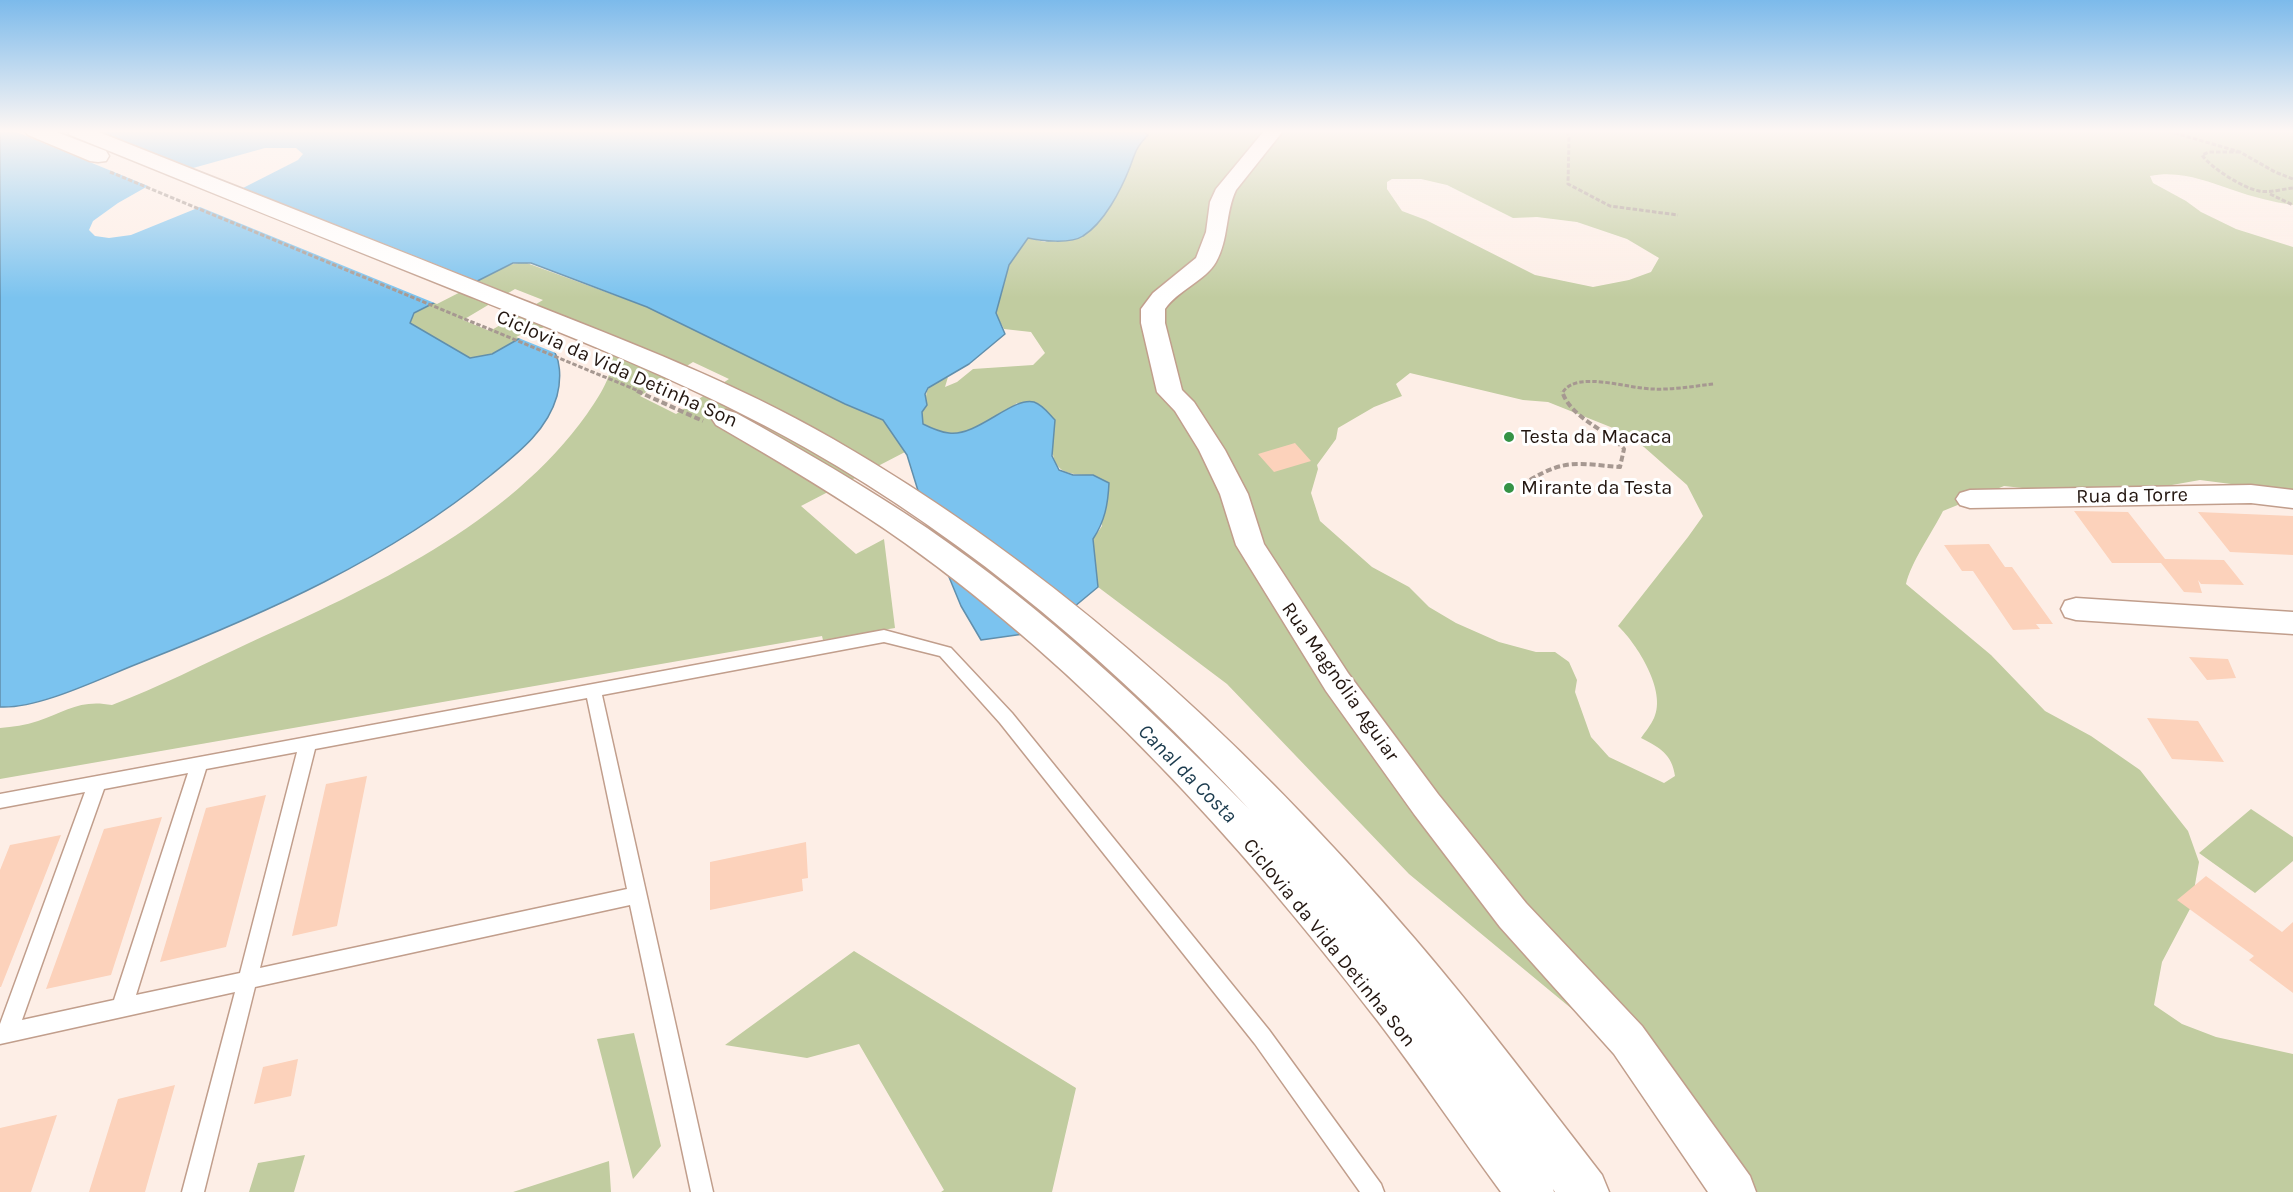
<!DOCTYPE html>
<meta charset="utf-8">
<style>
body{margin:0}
canvas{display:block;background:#fdeee6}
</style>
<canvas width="2293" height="1192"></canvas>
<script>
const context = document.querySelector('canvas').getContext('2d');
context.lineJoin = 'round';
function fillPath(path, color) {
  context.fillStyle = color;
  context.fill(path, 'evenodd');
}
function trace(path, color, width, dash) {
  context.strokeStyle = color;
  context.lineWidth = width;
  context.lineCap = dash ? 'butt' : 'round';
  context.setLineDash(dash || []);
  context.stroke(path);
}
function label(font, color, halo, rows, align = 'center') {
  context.font = font + ' Karla,sans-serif';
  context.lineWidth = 6;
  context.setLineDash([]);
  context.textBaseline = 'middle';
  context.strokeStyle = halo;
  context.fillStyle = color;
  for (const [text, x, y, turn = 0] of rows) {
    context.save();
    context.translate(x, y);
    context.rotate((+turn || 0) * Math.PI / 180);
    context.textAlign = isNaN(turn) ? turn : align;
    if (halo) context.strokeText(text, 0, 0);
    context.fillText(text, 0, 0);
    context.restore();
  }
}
const green = new Path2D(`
 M 1143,131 L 2293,131 L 2293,205 C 2273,202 2253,197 2233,190 C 2206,181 2180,170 2150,176 L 2153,183 L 2186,201 L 2201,212 L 2236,229 L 2293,247 L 2293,492 L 2200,480 L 2138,491 L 2041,490 L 2004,486 L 1943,511 C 1932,533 1911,562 1906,584 L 1991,655 L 2045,711 L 2091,736 L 2140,770 L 2188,831 L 2199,862 L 2191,907 L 2162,962 L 2154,1005 L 2182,1024 L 2216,1037 L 2293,1054 L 2293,1192 L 1757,1192 L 1706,1120 L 1409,874 L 1227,684 L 1098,587 L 1093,539 L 1102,526 L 1093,475 C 1064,475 1051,472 1052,439 L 1017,403 C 1001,415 970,436 949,434 C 940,432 931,428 922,424 L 922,412 L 927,405 C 923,385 933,385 948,377 L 945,387 L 957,382 L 973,369 L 1033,365 L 1045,353 L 1031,332 L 1004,329 L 995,313 L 1009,265 L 1028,238 L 1045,242 L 1115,197 L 1130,167 L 1134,151 L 1148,136 ZM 1392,179 L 1421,179 L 1447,185 L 1513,218 L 1537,217 L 1577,222 L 1627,239 L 1659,258 L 1651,272 L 1629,280 L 1593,287 L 1535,275 L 1426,220 L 1402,211 L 1387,189 L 1387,182 ZM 1410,373 L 1523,400 L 1548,402 L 1618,430 L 1644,447 L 1687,485 L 1703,516 L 1688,537 L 1618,626 C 1637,644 1667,691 1654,718 C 1651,725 1645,732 1641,738 C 1660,748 1672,754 1675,776 L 1664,783 L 1609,757 L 1591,737 L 1575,692 L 1577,680 L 1569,662 L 1555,652 L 1536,652 L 1499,642 L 1456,623 L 1429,607 L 1409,587 L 1372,567 L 1320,521 L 1311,493 L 1318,469 L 1317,465 L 1336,439 L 1338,428 L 1374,407 L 1402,396 L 1396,384 Z
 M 524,262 L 647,307 L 883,420 L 905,452 L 801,506 L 856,554 L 884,539 L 895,628 L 823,640 L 822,636 L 0,779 L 0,728 C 12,727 26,725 38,721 C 66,711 81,699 112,705 C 159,687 204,664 249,643 C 370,588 508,525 587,414 C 599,397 615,373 612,352 L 546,326 L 492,354 L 470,358 L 410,323 L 414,313 L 503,266 ZM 515,289 L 543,300 L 490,331 L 463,320 ZM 693,362 L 729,379 L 676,414 L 640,396 Z
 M 2251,809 L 2293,837 L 2293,861 L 2255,893 L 2199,853 Z
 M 854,951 L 1076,1088 L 1052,1192 L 941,1192 L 944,1190 L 859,1044 L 807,1058 L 725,1045 Z
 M 634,1033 L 661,1146 L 633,1179 L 597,1039 Z
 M 305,1155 L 294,1192 L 249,1192 L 258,1163 Z
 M 609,1161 L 611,1192 L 513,1192 Z`);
const water = new Path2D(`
 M 0,131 L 1143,131 L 1148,135 C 1135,149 1136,151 1130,167 C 1121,190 1104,223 1083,236 C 1071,244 1041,241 1028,238 L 1009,265 L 996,313 L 1005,334 L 969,364 L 928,388 L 925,394 L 927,405 L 922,412 L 923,424 C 931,428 939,432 949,433 C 977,437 1013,396 1034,402 C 1043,405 1049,414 1055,420 L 1052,456 L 1059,470 L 1073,475 L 1093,475 L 1109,483 C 1108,504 1105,521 1093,539 L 1098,587 L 1045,631 L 981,640 L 961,606 L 932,536 L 907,455 L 883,420 L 845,404 L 647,307 L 531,263 L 513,263 L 414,313 L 410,323 L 470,358 L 492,354 L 529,333 C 536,337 544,340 549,345 C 562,356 561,381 557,396 C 547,431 518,453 491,475 C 387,560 266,613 142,662 C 103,677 40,709 0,707 Z`);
const pier = new Path2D(`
 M 14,131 L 98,131 L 193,168 L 265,148 L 296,148 L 303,154 L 298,160 L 243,188 L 480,282 L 437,304 L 200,207 L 131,235 L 109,238 L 95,236 L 89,230 L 93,221 L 118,203 L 148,186 Z
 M 529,331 L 538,332 L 547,337 L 558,354 L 516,337 Z`);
const building = new Path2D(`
 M 1295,443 L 1311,461 L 1274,472 L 1258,454 Z
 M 2074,511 L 2128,512 L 2165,559 L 2224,560 L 2244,585 L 2201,584 L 2198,580 L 2202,593 L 2184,592 L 2161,563 L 2112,563 Z
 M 2198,512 L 2293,516 L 2293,555 L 2230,552 Z
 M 1989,544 L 2005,567 L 2012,567 L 2053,624 L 2036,624 L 2040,629 L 2013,630 L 1973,571 L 1962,571 L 1944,545 Z
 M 2189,657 L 2228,659 L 2236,678 L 2207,680 Z
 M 2147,718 L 2198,721 L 2224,762 L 2172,759 Z
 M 367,776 L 337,926 L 292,936 L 326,784 Z
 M 266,795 L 226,947 L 160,962 L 206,808 Z
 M 162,817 L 111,975 L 46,989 L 104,829 Z
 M 61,835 L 1,987 L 0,987 L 0,870 L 10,845 Z
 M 806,842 L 808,878 L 802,879 L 803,891 L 710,910 L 710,862 Z
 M 2206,876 L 2282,932 L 2293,922 L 2293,993 L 2249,960 L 2254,956 L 2177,900 Z
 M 298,1059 L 291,1096 L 254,1104 L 263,1067 Z
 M 175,1085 L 145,1192 L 89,1192 L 118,1099 Z
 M 57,1115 L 31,1192 L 0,1192 L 0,1128 Z`);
const pathFar1 = new Path2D(`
 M 1567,131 L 1569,138 L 1568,184 L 1610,206 L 1678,215
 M 2168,131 L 2240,152 L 2275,172 L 2293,179
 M 2240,152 L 2209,152 L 2202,155 C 2211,168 2243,188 2259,191 C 2270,193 2282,189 2293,188
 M 110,172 L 641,392
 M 2270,194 L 2293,205
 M 1563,392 C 1577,370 1629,389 1653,389 C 1673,390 1694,386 1714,384`);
const path = new Path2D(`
 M 637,391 L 703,421
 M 1530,480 C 1566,458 1580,464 1620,467 L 1624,449 C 1605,428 1571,419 1562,391`);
const lane = new Path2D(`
 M 884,630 L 951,648 L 1012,713 L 1269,1030 L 1381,1184 L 1384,1192 L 1360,1192 L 1255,1044 L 1000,723 L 940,656 L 884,642 L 602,695 L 713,1192 L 691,1192 L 630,905 L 255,987 L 204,1192 L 182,1192 L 235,992 L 0,1044 L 0,1024 L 85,792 L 0,808 L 0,794 ZM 587,698 L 627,889 L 260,968 L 315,749 ZM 297,752 L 240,973 L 136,995 L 206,769 ZM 188,773 L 114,1000 L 22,1020 L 104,789 Z`);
const street = new Path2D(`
 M 1264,131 L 1283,131 L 1236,190 C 1225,213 1229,239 1216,262 C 1206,280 1177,291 1165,309 L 1165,323 L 1182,390 L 1194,402 L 1225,450 L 1248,494 L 1264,544 L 1348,673 L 1438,794 L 1526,903 L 1642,1026 L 1750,1176 L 1756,1192 L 1708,1192 L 1614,1054 L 1500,927 L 1414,814 L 1326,691 L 1236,545 L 1220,494 L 1199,450 L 1175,411 L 1157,392 L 1141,323 L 1141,309 L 1153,293 L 1196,258 L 1206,232 L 1210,202 L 1216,189 Z
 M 2251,485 L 2293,490 L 2293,508 L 2251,503 L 1970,508 L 1960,505 L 1956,499 L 1960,493 L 1970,490 Z
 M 2076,598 L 2293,612 L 2293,634 L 2076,620 L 2065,617 L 2061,609 L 2065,601 Z`);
const primary = new Path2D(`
 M 25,131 L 54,131 L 106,151 L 109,156 L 106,161 L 98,162 L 90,161 L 28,135 Z
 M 67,131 L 96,131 C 239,188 382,243 525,301 C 629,342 736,383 833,439 C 1057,568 1248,743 1415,939 C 1480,1015 1541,1096 1602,1175 L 1609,1192 L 1555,1192 L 1553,1189 L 1554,1192 L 1501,1192 C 1459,1135 1420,1076 1377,1020 C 1241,843 1087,673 905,543 C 844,500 780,462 716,425 L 712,419 L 716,413 L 726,410 L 736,413 C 801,449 865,486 927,528 C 1045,609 1149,707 1249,809 C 1120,669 972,542 806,448 C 698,387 582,341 467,295 C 334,242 202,189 70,135 Z`);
const markers = [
 [1509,437,6,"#359346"],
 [1509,488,6,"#359346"]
];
const streetNames = [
 ["Ciclovia da Vida Detinha Son",617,369,24],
 ["Rua da Torre",2132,496,-1],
 ["Rua Magnólia Aguiar",1340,682,55],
 ["Ciclovia da Vida Detinha Son",1329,943,51]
];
const poiNames = [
 ["Testa da Macaca",1521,437],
 ["Mirante da Testa",1521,488]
];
const waterNames = [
 ["Canal da Costa",1187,774,45]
];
fillPath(green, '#c1cca0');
fillPath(water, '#7bc3ef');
trace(water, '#618fac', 1.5);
fillPath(pier, '#fdeee6');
fillPath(building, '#fcd2bb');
trace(lane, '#c19e8c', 3);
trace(street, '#c19e8c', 3);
trace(primary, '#c19e8c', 3);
trace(pathFar1, '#a69891', 3, [4.5, 2]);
trace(path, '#a69891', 4, [6, 3]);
fillPath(lane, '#fff');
fillPath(street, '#fff');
fillPath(primary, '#fff');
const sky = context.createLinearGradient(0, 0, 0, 298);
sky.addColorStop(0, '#7cbaeb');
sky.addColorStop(0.44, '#fef7f4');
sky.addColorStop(1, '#fef7f400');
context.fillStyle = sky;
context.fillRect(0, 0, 2293, 298);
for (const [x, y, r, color] of markers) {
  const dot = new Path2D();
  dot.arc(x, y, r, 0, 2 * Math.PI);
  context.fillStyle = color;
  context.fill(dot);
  trace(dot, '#fff', 2);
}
label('20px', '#231610', '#fff', streetNames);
label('20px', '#231610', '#fff', poiNames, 'left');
label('italic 21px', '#1a3a4d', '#fff', waterNames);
</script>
